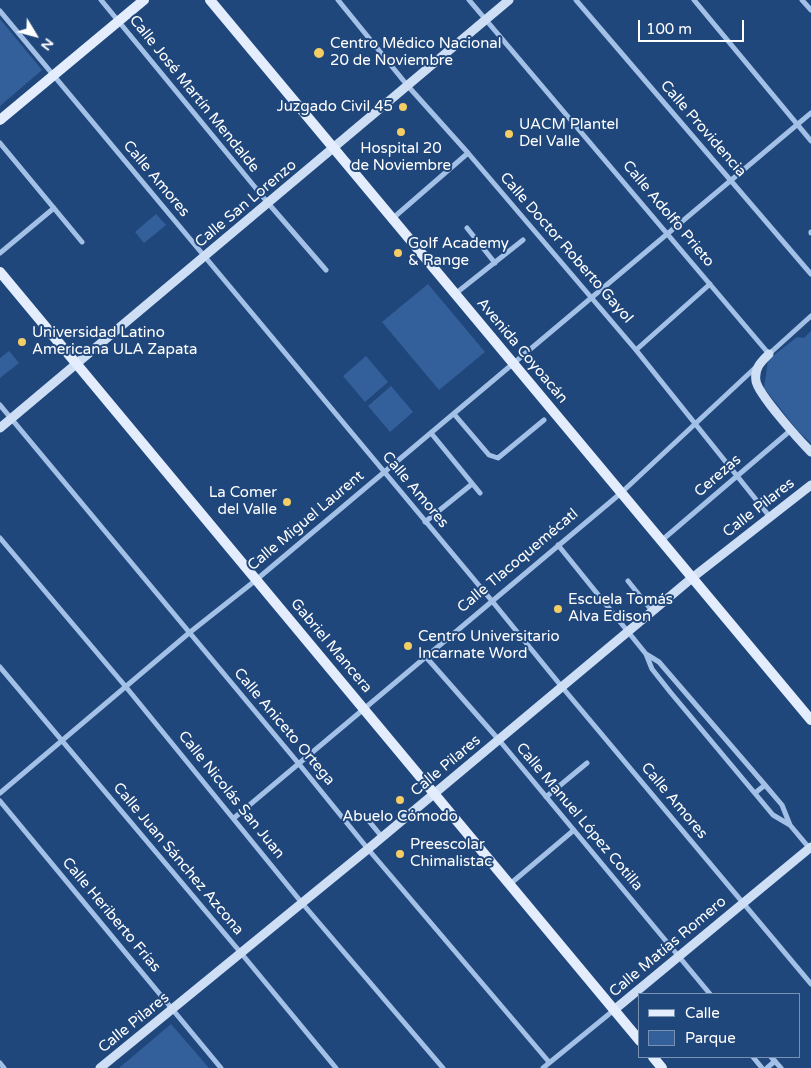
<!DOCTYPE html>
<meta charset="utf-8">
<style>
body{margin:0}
#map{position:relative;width:811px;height:1068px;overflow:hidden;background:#20477c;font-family:"Varela Round",sans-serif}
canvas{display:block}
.legend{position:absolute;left:638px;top:993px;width:162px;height:65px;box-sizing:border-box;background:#20477c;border:1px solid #7991b0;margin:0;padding:6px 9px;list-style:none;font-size:15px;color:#fff}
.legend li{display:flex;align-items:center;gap:10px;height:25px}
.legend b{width:25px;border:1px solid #7991b0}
.north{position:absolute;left:10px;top:10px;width:50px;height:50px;-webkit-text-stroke:4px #20477c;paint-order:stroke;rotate:127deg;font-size:14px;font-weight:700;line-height:20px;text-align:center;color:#fff}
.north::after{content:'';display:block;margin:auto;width:18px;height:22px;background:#fff;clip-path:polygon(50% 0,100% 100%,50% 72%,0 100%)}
.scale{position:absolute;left:638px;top:20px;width:106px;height:22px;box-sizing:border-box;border:2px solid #fff;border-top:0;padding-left:6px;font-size:15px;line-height:18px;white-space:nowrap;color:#fff;-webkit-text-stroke:4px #20477c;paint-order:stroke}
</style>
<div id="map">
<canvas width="811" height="1068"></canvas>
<ul class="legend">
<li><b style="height:6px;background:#e4edfd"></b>Calle</li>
<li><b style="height:14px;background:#33609a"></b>Parque</li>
</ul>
<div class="north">N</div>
<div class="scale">100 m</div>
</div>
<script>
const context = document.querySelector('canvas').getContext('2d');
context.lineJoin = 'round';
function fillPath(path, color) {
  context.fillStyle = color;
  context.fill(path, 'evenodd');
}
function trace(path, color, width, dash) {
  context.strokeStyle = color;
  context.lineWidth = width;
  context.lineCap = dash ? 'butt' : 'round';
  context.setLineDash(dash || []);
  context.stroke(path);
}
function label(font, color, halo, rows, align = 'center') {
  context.font = font + ' "Varela Round",sans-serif';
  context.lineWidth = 4;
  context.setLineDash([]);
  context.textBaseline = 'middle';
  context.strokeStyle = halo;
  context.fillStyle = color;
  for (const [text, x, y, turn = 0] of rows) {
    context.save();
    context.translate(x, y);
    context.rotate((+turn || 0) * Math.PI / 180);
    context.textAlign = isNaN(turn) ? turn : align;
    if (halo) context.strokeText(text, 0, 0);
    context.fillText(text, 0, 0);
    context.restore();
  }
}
const green = new Path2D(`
 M 0,19 L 42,70 L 0,106 Z
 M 156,214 L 166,225 L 144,243 L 135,232 Z
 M 428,284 L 485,352 L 439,390 L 382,322 Z
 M 811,331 L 811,443 L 798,431 L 764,388 L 768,360 L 797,337 L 804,338 Z
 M 9,351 L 19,363 L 0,378 L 0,358 Z
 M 366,356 L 388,382 L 365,402 L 343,376 Z
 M 391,386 L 413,412 L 390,432 L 368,406 Z
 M 171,1024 L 209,1068 L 119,1068 Z`);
const street = new Path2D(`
 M 101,0 L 268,203 L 326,270
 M 338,0 L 407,85 L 468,153 L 636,350 L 770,517
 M 469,0 L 769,354 L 811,316
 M 576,0 L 811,274
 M 694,0 L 811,141
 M 802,0 L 811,10
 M 0,11 L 492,601 L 562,687 L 811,984
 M 0,143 L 82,242
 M 392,219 L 468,153
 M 467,228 L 495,263
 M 811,232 L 811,233
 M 0,253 L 54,208
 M 455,294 L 523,240
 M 636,350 L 710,284
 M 0,405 L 299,764 L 368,849 L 549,1062
 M 454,414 L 489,455 L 498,458 L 544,420
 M 431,433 L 480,493
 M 425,522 L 472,484
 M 0,538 L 126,687 L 302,903 L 443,1068
 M 661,541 L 791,430
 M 558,545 L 646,654 L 652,669 L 671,693 L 773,815 L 790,825
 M 628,581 L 653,612
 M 646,654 L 659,662 L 765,785 L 782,805 L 790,825 L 810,849
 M 426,657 L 499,740 L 710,994
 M 0,667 L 241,953 L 336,1068
 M 0,793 L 189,633 L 256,580 L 811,113
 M 755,793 L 765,785
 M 546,797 L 587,763
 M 0,801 L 221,1068
 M 364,815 L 382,837
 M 234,818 L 621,493 L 755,368
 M 510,884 L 574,830
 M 753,1057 L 762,1068
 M 771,1057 L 781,1068
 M 0,1063 L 4,1068
 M 543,1068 L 614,1010
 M 767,1068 L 775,1061`);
const secondary = new Path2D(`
 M 769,354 C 761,362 754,368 756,381 C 758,394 800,441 811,452
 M 0,428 L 509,0
 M 614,1010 L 811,847
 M 100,1068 L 368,849 L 692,578 L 811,485`);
const primary = new Path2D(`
 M 210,0 L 811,720
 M 0,120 L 144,0
 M 0,272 L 640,1041
 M 653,1057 L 662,1068`);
const markers = [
 [319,53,6,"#f4cd64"],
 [403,107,5,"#f4cd64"],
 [401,132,5,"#f4cd64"],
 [509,134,5,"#f4cd64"],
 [398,253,5,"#f4cd64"],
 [22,342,5,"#f4cd64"],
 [287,502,5,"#f4cd64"],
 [558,609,5,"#f4cd64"],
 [408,646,5,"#f4cd64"],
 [400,800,5,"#f4cd64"],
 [400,854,5,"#f4cd64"]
];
const poiNames = [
 ["Centro Médico Nacional",330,44],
 ["20 de Noviembre",330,61],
 ["Juzgado Civil 45",393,107,"right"],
 ["UACM Plantel",519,125],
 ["Del Valle",519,142],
 ["Hospital 20",401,149,"center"],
 ["de Noviembre",401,166,"center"],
 ["Golf Academy",408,244],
 ["& Range",408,261],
 ["Universidad Latino",32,333],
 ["Americana ULA Zapata",32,350],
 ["La Comer",277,493,"right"],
 ["del Valle",277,510,"right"],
 ["Escuela Tomás",568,600],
 ["Alva Edison",568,617],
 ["Centro Universitario",418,637],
 ["Incarnate Word",418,654],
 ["Abuelo Cómodo",400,817,"center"],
 ["Preescolar",410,845],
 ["Chimalistac",410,862]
];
const streetNames = [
 ["Calle José Martín Mendalde",194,94,51],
 ["Calle Providencia",703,129,49],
 ["Calle Amores",156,179,50],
 ["Calle San Lorenzo",246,204,-40],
 ["Calle Adolfo Prieto",668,214,50],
 ["Calle Doctor Roberto Gayol",566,248,49],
 ["Avenida Coyoacán",522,351,50],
 ["Cerezas",718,476,-41],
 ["Calle Amores",415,490,50],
 ["Calle Pilares",759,508,-38],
 ["Calle Miguel Laurent",306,521,-40],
 ["Calle Tlacoquemécatl",518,561,-40],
 ["Gabriel Mancera",331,646,50],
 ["Calle Aniceto Ortega",284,727,50],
 ["Calle Pilares",446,766,-40],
 ["Calle Nicolás San Juan",231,795,51],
 ["Calle Amores",674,801,50],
 ["Calle Manuel López Cotilla",579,817,50],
 ["Calle Juan Sánchez Azcona",178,859,50],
 ["Calle Heriberto Frías",111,915,50],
 ["Calle Matías Romero",668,947,-40],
 ["Calle Pilares",134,1023,-39]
];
fillPath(green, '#33609a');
trace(street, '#a3c0e6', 5);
trace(secondary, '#cddef5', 9);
trace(primary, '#e4edfd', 10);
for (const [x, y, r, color] of markers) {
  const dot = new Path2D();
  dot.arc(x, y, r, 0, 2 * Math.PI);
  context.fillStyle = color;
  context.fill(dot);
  trace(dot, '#20477c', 2);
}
label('15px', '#fff', '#20477c', poiNames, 'left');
label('15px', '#fff', '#20477c', streetNames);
</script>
